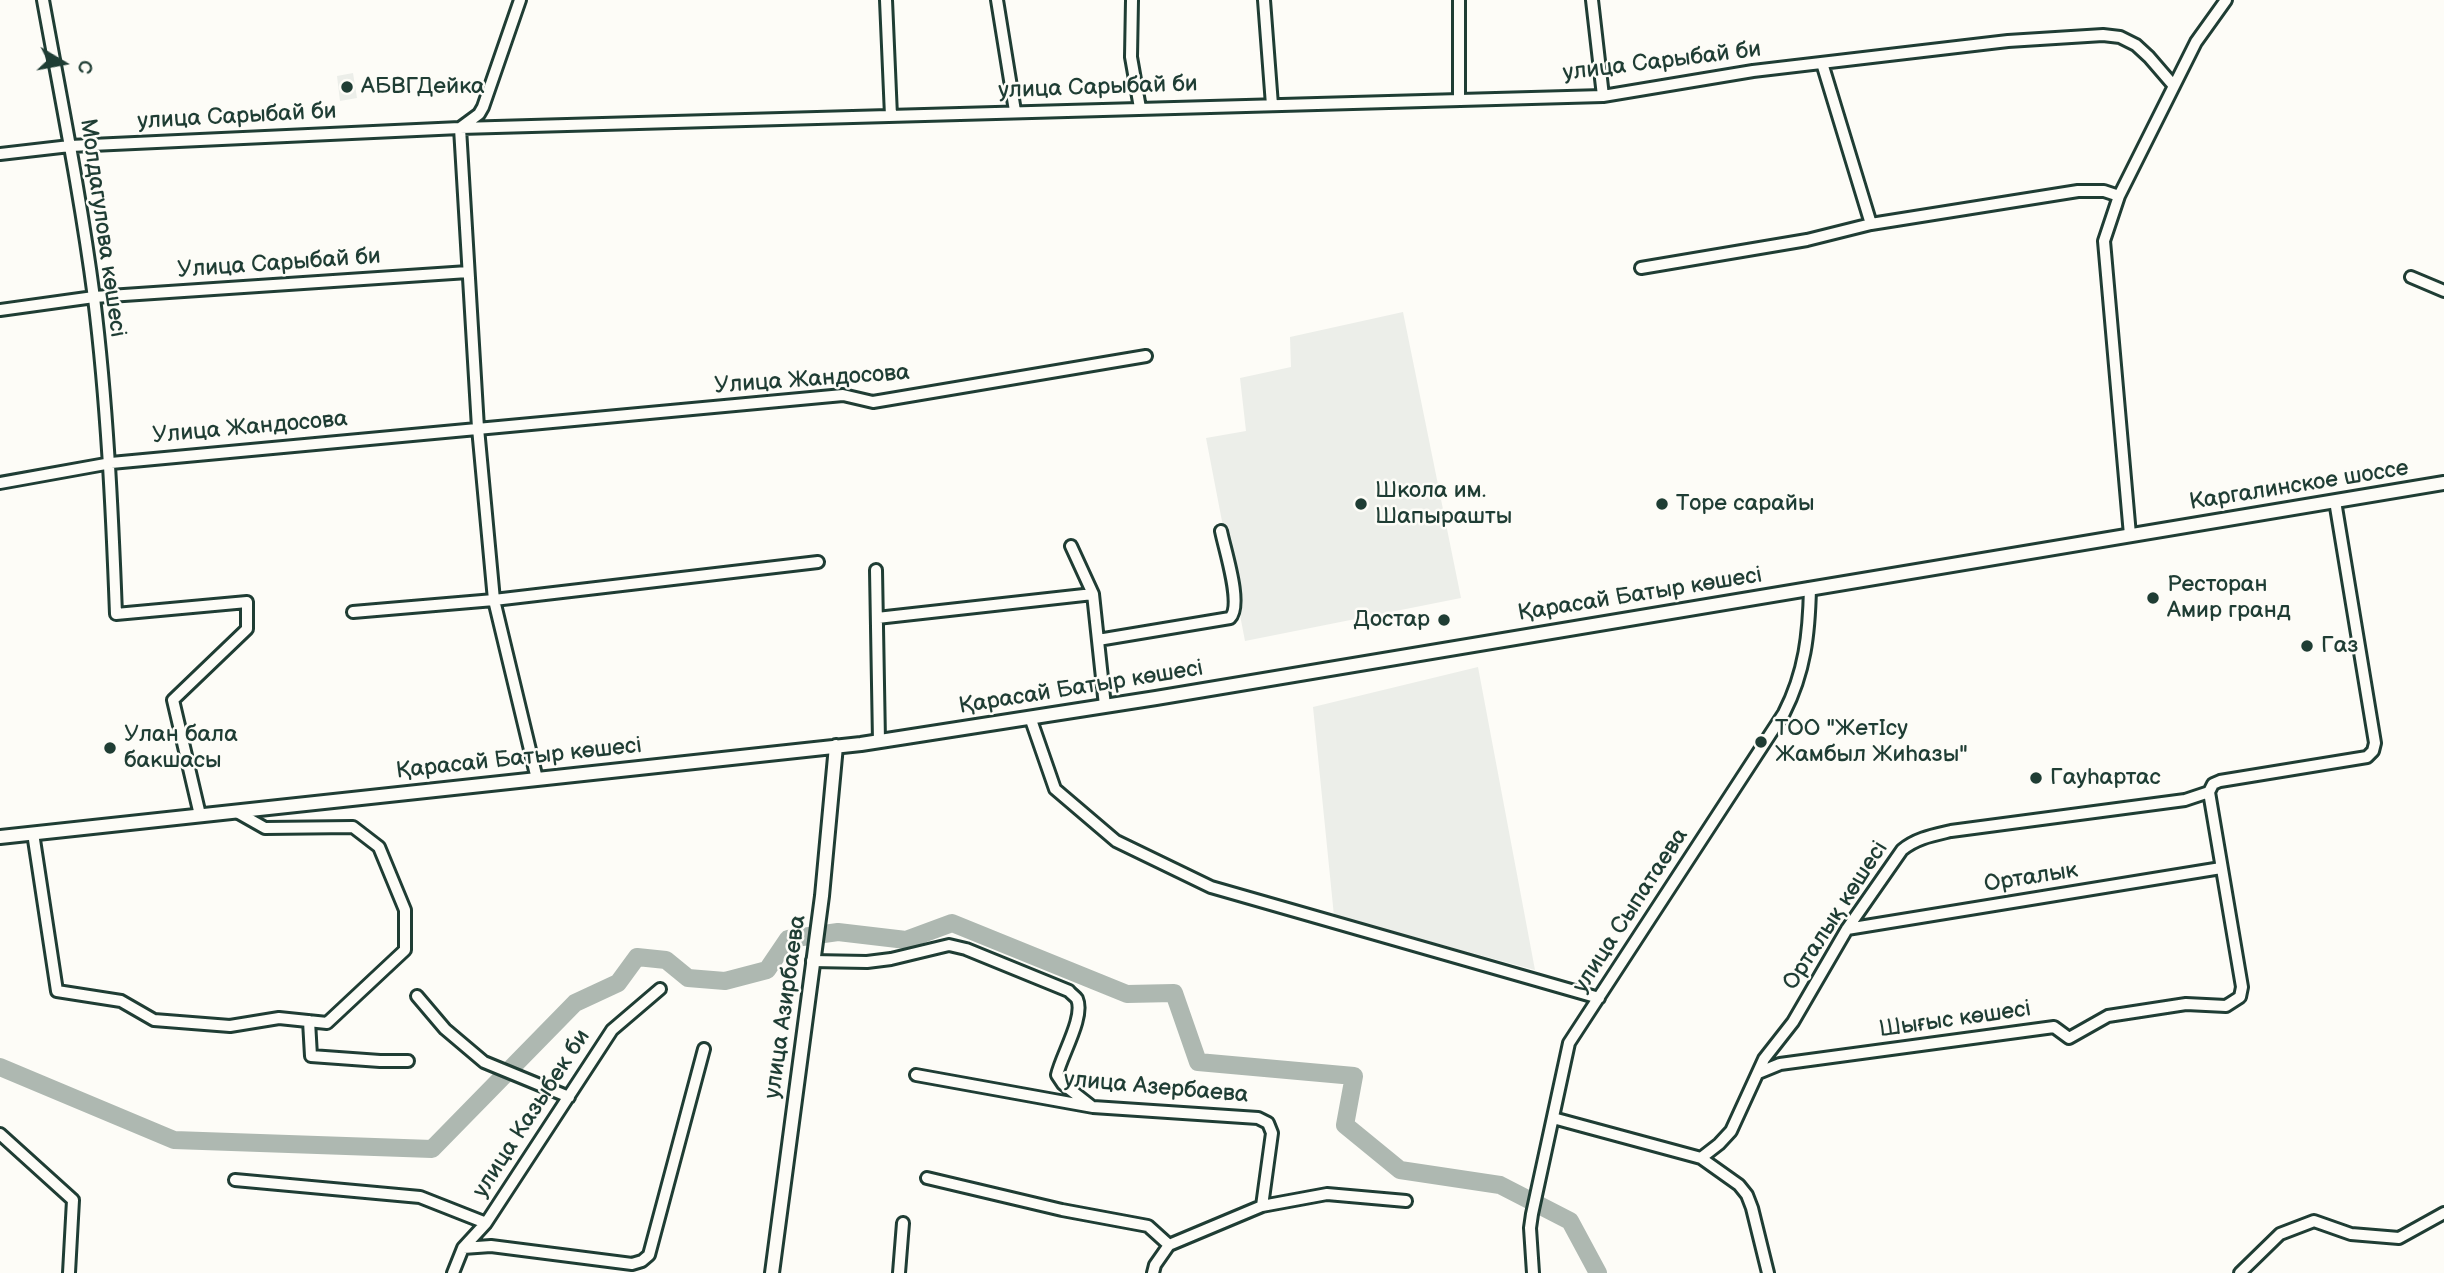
<!DOCTYPE html>
<meta charset="utf-8">
<style>
body{margin:0}
#map{position:relative;width:2444px;height:1273px;overflow:hidden;background:#fdfcf7;font-family:"Balsamiq Sans",sans-serif}
canvas{display:block}
.north{position:absolute;left:28px;top:28px;width:70px;height:70px;-webkit-text-stroke:5px #fdfcf7;paint-order:stroke;rotate:100deg;font-size:19px;font-weight:700;line-height:28px;text-align:center;color:#1f3d34}
.north::after{content:'';display:block;margin:auto;width:24px;height:32px;background:#1f3d34;clip-path:polygon(50% 0,100% 100%,50% 72%,0 100%)}
</style>
<div id="map">
<canvas width="2444" height="1273"></canvas>
<div class="north">С</div>
</div>
<script>
const context = document.querySelector('canvas').getContext('2d');
context.lineJoin = 'round';
function fillPath(path, color) {
  context.fillStyle = color;
  context.fill(path, 'evenodd');
}
function trace(path, color, width, dash) {
  context.strokeStyle = color;
  context.lineWidth = width;
  context.lineCap = dash ? 'butt' : 'round';
  context.setLineDash(dash || []);
  context.stroke(path);
}
function label(font, color, halo, rows, align = 'center') {
  context.font = font + ' "Balsamiq Sans",sans-serif';
  context.lineWidth = 5;
  context.setLineDash([]);
  context.textBaseline = 'middle';
  context.strokeStyle = halo;
  context.fillStyle = color;
  for (const [text, x, y, turn = 0] of rows) {
    context.save();
    context.translate(x, y);
    context.rotate((+turn || 0) * Math.PI / 180);
    context.textAlign = isNaN(turn) ? turn : align;
    if (halo) context.strokeText(text, 0, 0);
    context.fillText(text, 0, 0);
    context.restore();
  }
}
const built = new Path2D(`
 M 353,73 L 357,98 L 340,101 L 337,76 Z
 M 1403,312 L 1461,598 L 1245,641 L 1206,438 L 1246,431 L 1240,378 L 1291,367 L 1290,337 Z
 M 1478,667 L 1535,970 L 1334,916 L 1313,707 Z`);
const river = new Path2D(`
 M 0,1067 L 174,1140 L 432,1149 L 575,1003 L 618,983 L 637,957 L 666,960 L 688,978 L 725,981 L 767,970 L 788,939 L 838,932 L 906,940 L 952,923 L 1127,994 L 1174,993 L 1198,1062 L 1354,1076 L 1345,1125 L 1400,1170 L 1500,1185 L 1570,1221 L 1598,1273`);
const minor = new Path2D(`
 M 43,0 C 61,99 81,198 94,298 C 107,403 112,508 116,614 L 247,602 L 247,629 L 173,700 L 200,815
 M 520,0 L 483,107 L 479,114 L 460,128 L 478,428 L 494,600 L 537,779
 M 886,0 L 891,116
 M 997,0 L 1015,111
 M 1132,0 L 1131,57 L 1140,108
 M 1264,0 L 1272,105
 M 1459,0 L 1459,100
 M 1592,0 L 1603,96
 M 1822,63 L 1871,224
 M 0,154 L 70,146 L 460,128 L 1603,96 L 1753,71 L 2008,41 L 2103,35 L 2120,37 L 2136,45 L 2149,57 L 2174,86
 M 1641,268 L 1807,240 L 1871,224 L 2078,191 L 2104,191 L 2119,196
 M 2411,277 L 2444,291
 M 0,310 L 94,297 L 468,272
 M 0,483 L 111,463 L 843,395 L 873,402 L 1146,356
 M 2130,535 L 2104,241 L 2119,196 L 2196,42 L 2226,0
 M 1071,546 L 1093,594 L 1105,706
 M 876,570 L 879,741
 M 353,612 L 494,600 L 818,562
 M 877,618 L 1093,594
 M 1098,640 L 1230,618 C 1243,605 1225,551 1221,531
 M 1030,717 L 1055,789 L 1116,841 L 1211,887 L 1599,998
 M 33,833 L 57,991 L 121,1001 L 154,1020 L 230,1026 L 279,1018 L 327,1023 L 405,950 L 405,910 L 379,847 L 353,827 L 265,828 L 235,811
 M 1847,929 L 2221,868
 M 812,961 L 867,962 L 891,959 L 949,945 L 966,949 L 1069,991 C 1071,994 1075,996 1077,999 C 1085,1017 1061,1056 1057,1075 L 1063,1084 L 1091,1106
 M 417,996 L 445,1029 L 484,1062 L 569,1097
 M 309,1021 L 311,1056 L 380,1061 L 408,1061
 M 1758,1073 L 1780,1064 L 2054,1027 L 2069,1038 L 2108,1016 L 2186,1004 L 2226,1006 L 2240,997 L 2242,987 L 2209,792 L 2213,784 L 2220,781 L 2367,757 L 2373,751 L 2375,743 L 2335,501
 M 916,1075 L 1093,1107 L 1258,1118 L 1268,1123 L 1272,1133 L 1262,1206 L 1169,1245 L 1155,1265 L 1153,1273
 M 1553,1118 L 1701,1158 L 1739,1185 L 1747,1195 L 1752,1208 L 1768,1273
 M 0,1134 L 73,1200 L 69,1273
 M 1701,1158 L 1719,1144 L 1731,1131 L 1764,1059 L 1793,1022 L 1847,929 L 1902,850 C 1916,838 1934,835 1951,831 L 2185,800 L 2209,792
 M 927,1178 L 1062,1210 L 1148,1226 L 1169,1245
 M 235,1180 L 420,1197 L 486,1223
 M 1262,1206 L 1327,1194 L 1406,1201
 M 463,1248 L 491,1246 L 632,1264 L 642,1261 L 649,1255 L 704,1049
 M 453,1273 L 463,1248 L 486,1223 L 612,1030 L 660,989
 M 899,1273 L 903,1223
 M 1533,1273 L 1530,1228 L 1532,1214 L 1569,1043 L 1784,713 C 1805,672 1809,634 1810,588
 M 2240,1273 L 2280,1234 L 2314,1221 L 2351,1234 L 2399,1238 L 2444,1213`);
const major = new Path2D(`
 M 0,837 L 861,744 L 1156,698 L 2444,483
 M 772,1273 L 822,896 L 836,746`);
const markers = [
 [347,87,7,"#1f3d34"],
 [1361,504,7,"#1f3d34"],
 [1662,504,7,"#1f3d34"],
 [2153,598,7,"#1f3d34"],
 [1444,620,7,"#1f3d34"],
 [2307,646,7,"#1f3d34"],
 [1761,742,7,"#1f3d34"],
 [110,748,7,"#1f3d34"],
 [2036,778,7,"#1f3d34"]
];
const streetNames = [
 ["улица Сарыбай би",1662,62,-7],
 ["улица Сарыбай би",1098,88,-2],
 ["улица Сарыбай би",237,117,-3],
 ["Молдагулова көшесі",102,228,82],
 ["Улица Сарыбай би",279,264,-4],
 ["Улица Жандосова",812,380,-4],
 ["Улица Жандосова",250,428,-5],
 ["Каргалинское шоссе",2299,486,-9],
 ["Қарасай Батыр көшесі",1640,595,-9],
 ["Қарасай Батыр көшесі",1081,688,-9],
 ["Қарасай Батыр көшесі",519,759,-6],
 ["Орталык",2031,878,-9],
 ["улица Сыпатаева",1631,911,-57],
 ["Орталық көшесі",1836,916,-57],
 ["улица Азирбаева",786,1007,-82],
 ["Шығыс көшесі",1955,1020,-8],
 ["улица Азербаева",1156,1088,5],
 ["улица Казыбек би",532,1114,-57]
];
const poiNames = [
 ["АБВГДейка",361,87],
 ["Школа им.",1375,491],
 ["Шапырашты",1375,517],
 ["Торе сарайы",1676,504],
 ["Ресторан",2167,585],
 ["Амир гранд",2167,611],
 ["Достар",1430,620,"right"],
 ["Газ",2321,646],
 ["ТОО \"ЖетIсу",1775,729],
 ["Жамбыл Жиhазы\"",1775,755],
 ["Улан бала",124,735],
 ["бакшасы",124,761],
 ["Гауhартас",2050,778]
];
fillPath(built, '#eceee9');
trace(river, '#aeb8b1', 18);
trace(minor, '#1f3d34', 16);
trace(major, '#1f3d34', 18);
trace(minor, '#fdfcf7', 10);
trace(major, '#fdfcf7', 12);
for (const [x, y, r, color] of markers) {
  const dot = new Path2D();
  dot.arc(x, y, r, 0, 2 * Math.PI);
  context.fillStyle = color;
  context.fill(dot);
  trace(dot, '#fdfcf7', 2.5);
}
label('23px', '#1f3d34', '#fdfcf7', streetNames);
label('23px', '#1f3d34', '#fdfcf7', poiNames, 'left');
</script>
